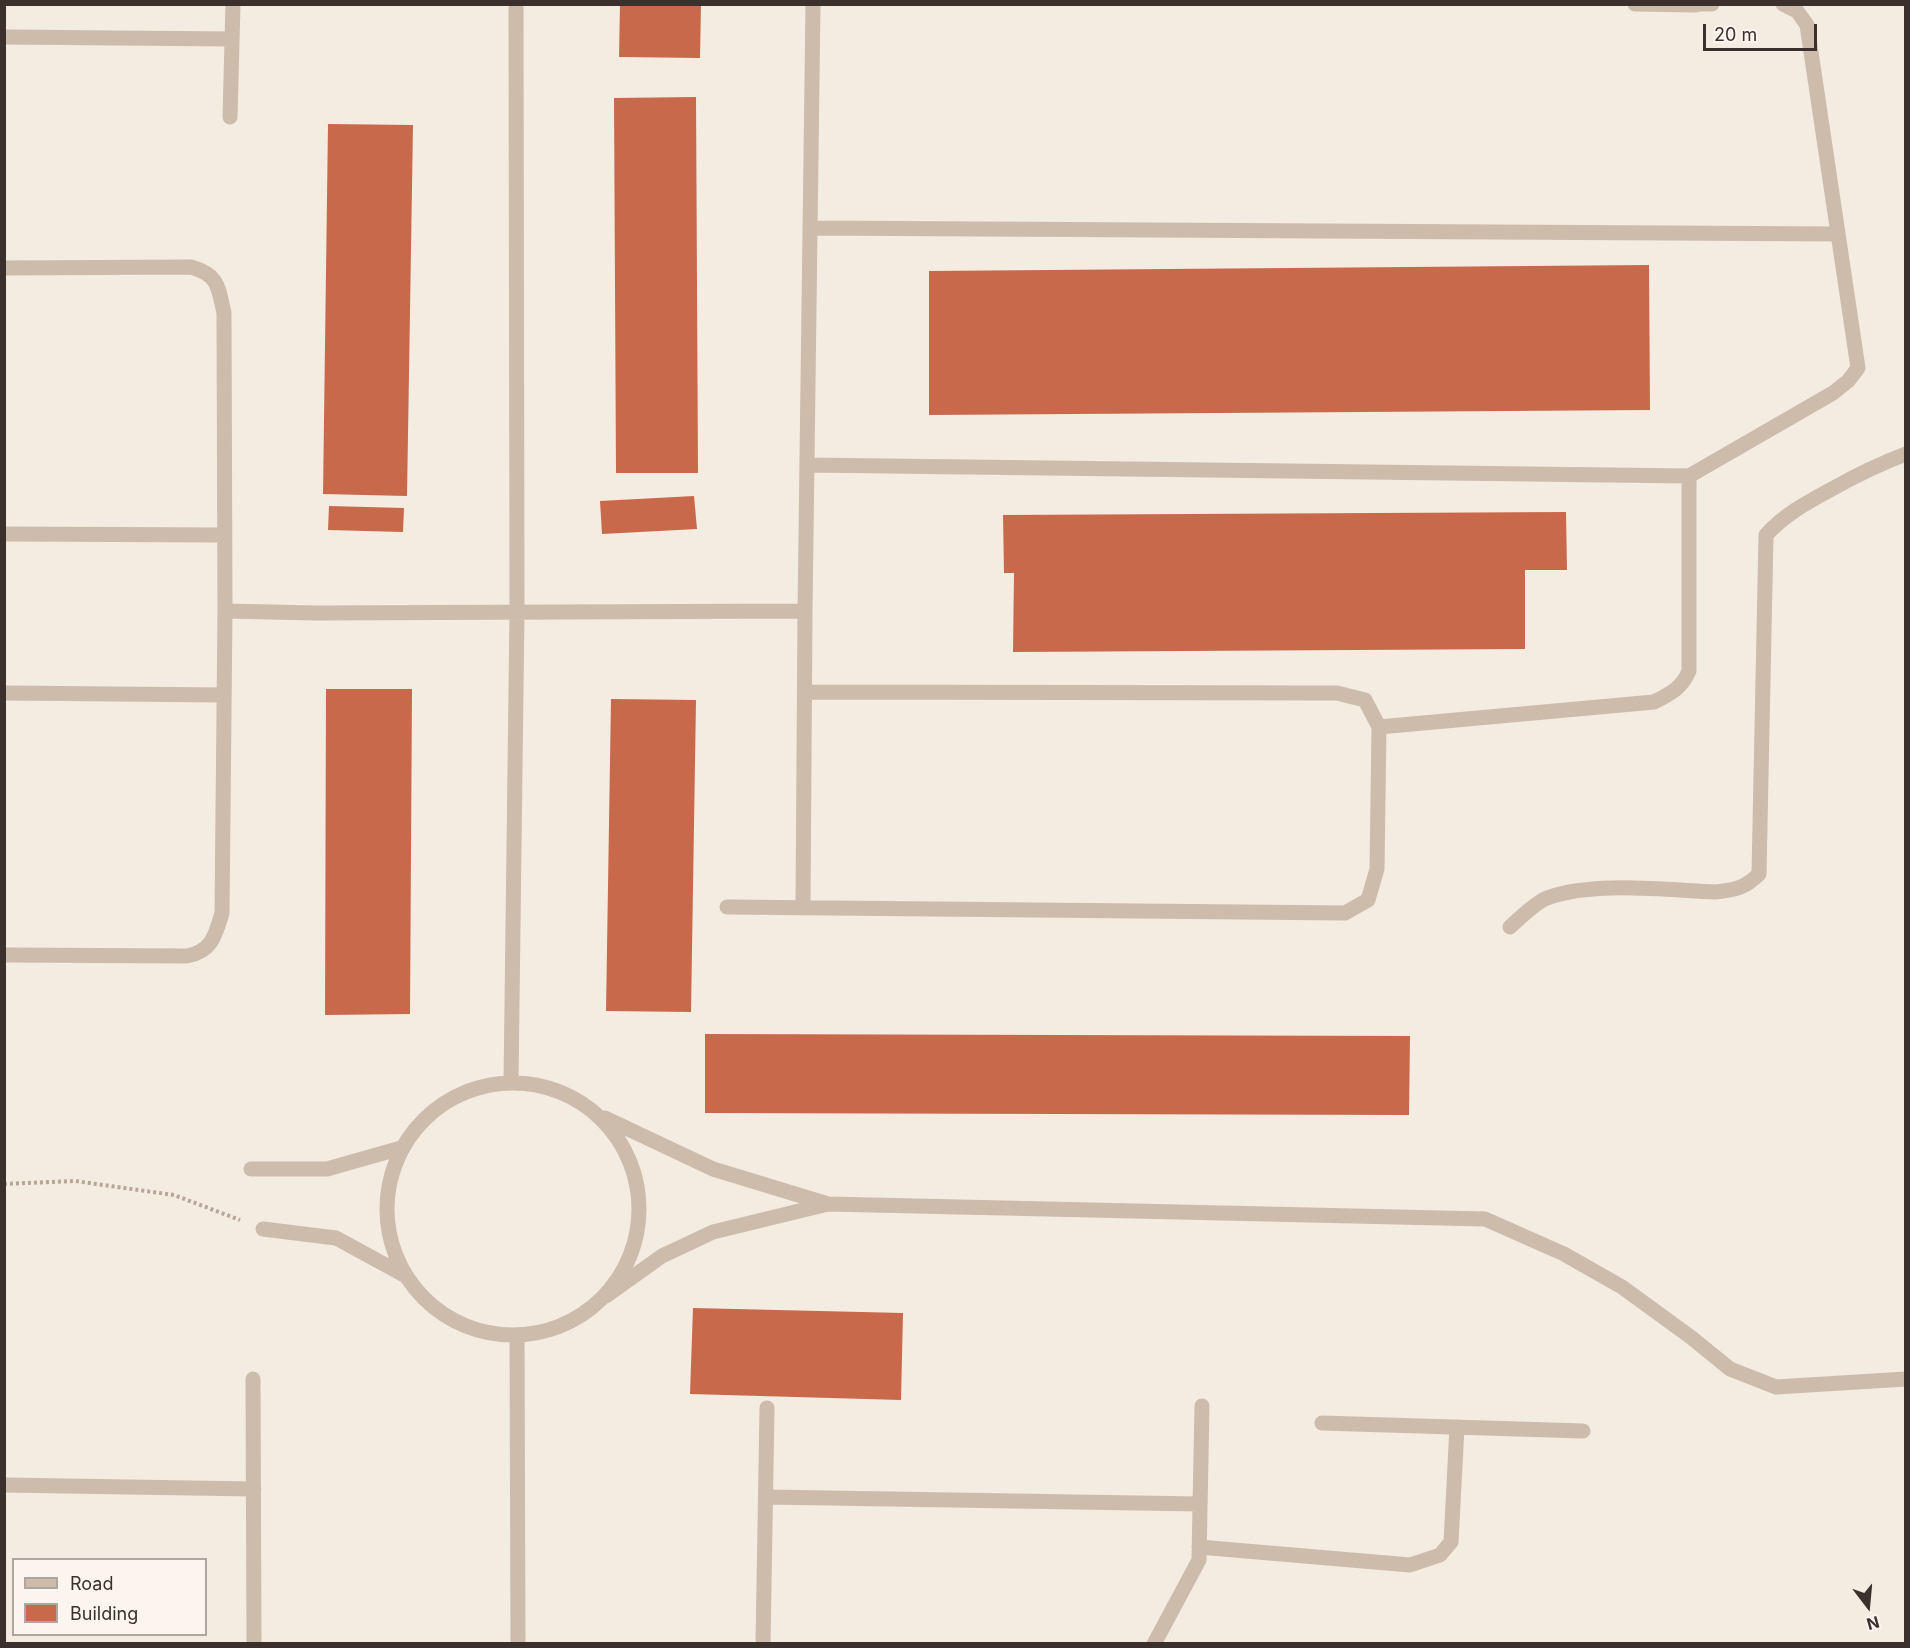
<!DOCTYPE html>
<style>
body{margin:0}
#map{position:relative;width:1910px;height:1648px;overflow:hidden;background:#f4ebe1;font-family:Inter,sans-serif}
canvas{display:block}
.frame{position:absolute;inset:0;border:6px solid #3b302b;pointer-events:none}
.legend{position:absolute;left:12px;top:1558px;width:195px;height:78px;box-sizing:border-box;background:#fbf5ee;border:2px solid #aea6a0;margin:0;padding:8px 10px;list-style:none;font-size:18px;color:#3b302b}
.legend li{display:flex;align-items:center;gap:12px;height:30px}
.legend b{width:30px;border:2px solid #aea6a0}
.north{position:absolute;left:1838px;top:1576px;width:60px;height:60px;-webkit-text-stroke:4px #fbf5ee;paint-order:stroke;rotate:164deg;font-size:16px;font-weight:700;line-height:24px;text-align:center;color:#3b302b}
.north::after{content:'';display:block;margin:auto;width:21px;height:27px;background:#3b302b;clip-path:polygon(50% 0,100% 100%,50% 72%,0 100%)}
.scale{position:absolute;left:1703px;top:24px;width:114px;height:27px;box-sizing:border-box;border:3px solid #3b302b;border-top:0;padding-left:8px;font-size:18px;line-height:21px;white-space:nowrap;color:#3b302b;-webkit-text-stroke:4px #fbf5ee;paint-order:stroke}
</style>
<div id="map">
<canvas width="1910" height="1648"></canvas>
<div class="frame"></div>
<ul class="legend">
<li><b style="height:8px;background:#cdbbac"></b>Road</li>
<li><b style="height:16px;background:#c8694b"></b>Building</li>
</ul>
<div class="north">N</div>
<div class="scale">20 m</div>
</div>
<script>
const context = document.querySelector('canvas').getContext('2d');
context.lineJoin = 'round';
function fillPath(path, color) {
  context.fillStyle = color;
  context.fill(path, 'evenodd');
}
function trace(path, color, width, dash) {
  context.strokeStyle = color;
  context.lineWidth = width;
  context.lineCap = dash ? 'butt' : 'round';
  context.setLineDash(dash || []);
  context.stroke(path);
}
const building = new Path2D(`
 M 620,4 L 701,4 L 700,58 L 619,57 Z
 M 696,97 L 698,473 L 616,473 L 614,98 Z
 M 328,124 L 413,125 L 407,496 L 323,494 Z
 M 1649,265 L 1650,410 L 929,415 L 929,271 Z
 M 694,496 L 697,529 L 602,534 L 600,501 Z
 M 329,506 L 404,508 L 403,532 L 328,530 Z
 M 1566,512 L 1567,570 L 1525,570 L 1525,649 L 1013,652 L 1014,573 L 1004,573 L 1003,515 Z
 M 326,689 L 412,689 L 410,1014 L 325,1015 Z
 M 611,699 L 696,700 L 691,1012 L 606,1011 Z
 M 705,1034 L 1410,1036 L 1409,1115 L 705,1113 Z
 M 693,1308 L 903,1313 L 901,1400 L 690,1394 Z`);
const path = new Path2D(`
 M 4,1184 L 75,1181 L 174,1195 L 240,1220`);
const minor = new Path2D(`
 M 1635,4 L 1696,5
 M 1696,4 L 1712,4
 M 4,37 L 232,39
 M 230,117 L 233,4
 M 810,228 L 1838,234
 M 4,268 L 191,267 C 219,275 218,287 224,313 L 225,611 L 222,913 C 215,936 212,951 187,956 L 4,955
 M 807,465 L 1689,476 L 1833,393 L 1848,381 L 1858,368 L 1807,25 L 1797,11 L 1783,4
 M 4,534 L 224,535
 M 225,611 L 316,613 L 805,611
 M 4,693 L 224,695
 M 1379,727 L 1654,702 C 1670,694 1682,688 1689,671 L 1689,476
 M 727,907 L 1345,913 L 1368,900 L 1377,869 L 1379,727 L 1365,700 L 1337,693 L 805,692
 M 803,908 L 805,611 L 813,4
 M 1510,927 C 1520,918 1536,902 1547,898 C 1591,881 1667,890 1715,892 C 1735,890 1745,888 1759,874 L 1766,535 C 1784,515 1806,503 1830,490 C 1855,476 1879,464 1906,454
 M 511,1082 L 517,612 L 516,4
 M387 1209a126 126 0 1 1 252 0a126 126 0 1 1-252 0Z
 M 605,1118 L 713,1169 L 828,1204
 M 251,1169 L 327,1169 L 401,1148
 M 263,1229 L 336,1238 L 404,1275
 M 606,1296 L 662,1256 L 713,1232 L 828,1204 L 1485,1219 L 1564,1254 L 1622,1287 L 1692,1338 L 1730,1369 L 1776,1387 L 1906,1379
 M 517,1336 L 518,1644
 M 253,1379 L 254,1644
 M 1322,1423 L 1583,1431
 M 4,1485 L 254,1489
 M 766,1497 L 1200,1504
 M 1199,1547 L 1410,1565 L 1440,1555 L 1451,1542 L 1457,1427
 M 763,1644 L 767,1408
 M 1154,1644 L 1199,1560 L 1202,1406`);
fillPath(building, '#c8694b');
trace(path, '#b9a596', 4, [3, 3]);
trace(minor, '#cdbbac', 15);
</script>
